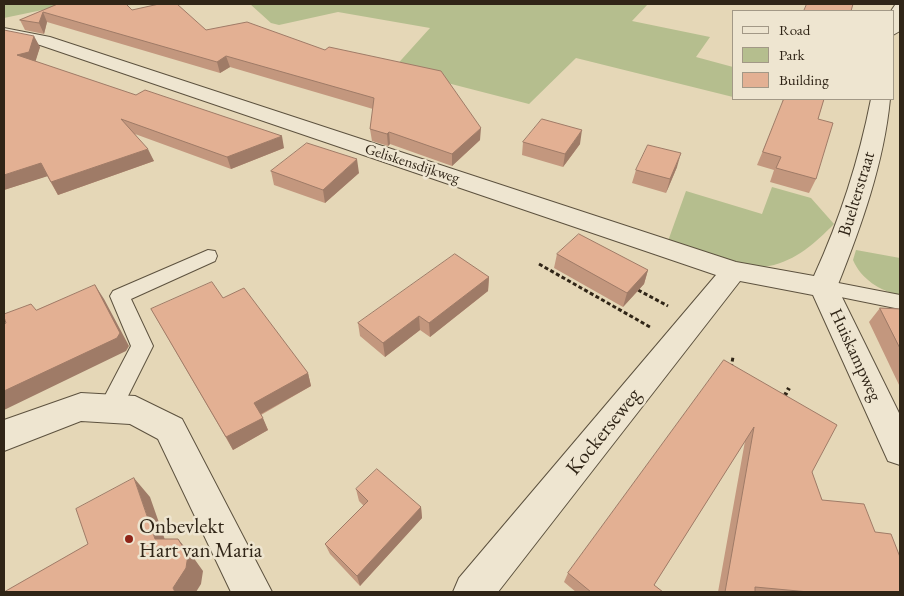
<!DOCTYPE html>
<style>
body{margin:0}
#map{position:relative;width:904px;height:596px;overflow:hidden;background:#e5d7b7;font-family:"EB Garamond",serif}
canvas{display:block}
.frame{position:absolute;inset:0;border:5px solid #302517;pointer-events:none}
.legend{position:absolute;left:732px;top:10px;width:162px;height:90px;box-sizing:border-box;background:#eee5d0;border:1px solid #a29886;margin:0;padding:6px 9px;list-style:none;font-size:15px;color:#302517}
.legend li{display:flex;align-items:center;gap:10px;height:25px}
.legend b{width:25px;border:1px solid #a29886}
</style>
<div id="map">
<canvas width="904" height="596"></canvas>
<div class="frame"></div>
<ul class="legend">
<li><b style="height:6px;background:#eee5d0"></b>Road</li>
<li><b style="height:14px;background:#b5be8e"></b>Park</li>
<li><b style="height:14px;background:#e3b093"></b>Building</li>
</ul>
</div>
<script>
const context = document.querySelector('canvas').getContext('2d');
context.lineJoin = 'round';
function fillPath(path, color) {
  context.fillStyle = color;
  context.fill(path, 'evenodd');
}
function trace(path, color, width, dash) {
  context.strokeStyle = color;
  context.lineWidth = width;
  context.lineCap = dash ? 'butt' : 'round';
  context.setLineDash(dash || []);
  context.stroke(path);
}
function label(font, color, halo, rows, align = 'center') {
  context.font = font + ' "EB Garamond",serif';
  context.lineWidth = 5;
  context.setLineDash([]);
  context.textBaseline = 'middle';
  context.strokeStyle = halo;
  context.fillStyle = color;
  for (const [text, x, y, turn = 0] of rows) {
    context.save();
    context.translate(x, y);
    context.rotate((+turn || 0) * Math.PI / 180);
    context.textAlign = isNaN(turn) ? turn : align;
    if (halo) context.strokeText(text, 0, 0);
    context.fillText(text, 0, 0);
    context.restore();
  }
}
const green = new Path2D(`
 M 4,4 L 71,4 L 4,18 Z
 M 250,4 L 648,4 L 632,21 L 710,37 L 696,57 L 733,67 L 733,97 L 576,58 L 529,104 L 393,69 L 430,28 L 338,12 L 279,25 L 271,23 Z
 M 772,187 L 811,198 L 834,224 C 816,242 796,261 769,266 C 742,272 694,250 668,241 L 686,191 L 762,214 Z
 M 856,250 L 900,258 L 900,295 C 880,291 861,279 853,260 Z`);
const pathFar1 = new Path2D(`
 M 539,264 L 650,327
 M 638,290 L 668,306
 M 731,368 L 733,357`);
const path = new Path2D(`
 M 784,397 L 789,388`);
const service = new Path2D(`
 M 208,250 L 215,251 L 217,256 L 215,261 L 131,299 L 153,346 L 118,416 L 110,419 L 102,416 L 98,409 L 131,346 L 110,296 L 113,291 Z
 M 823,280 L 900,295 L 900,309 L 816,292 L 813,287 L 816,282 Z`);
const minor = new Path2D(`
 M 900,4 L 900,31 L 893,35 L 891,11 L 895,5 Z
 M 4,28 L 50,37 L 736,262 L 814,276 C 840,219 859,160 871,99 L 890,99 C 884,163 861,227 837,287 L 900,415 L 900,465 L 888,461 L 813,295 L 740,281 L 498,592 L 453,592 L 459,578 L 716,275 L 40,45 L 4,38 Z
 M 81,393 L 135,396 L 182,419 L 272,592 L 231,592 L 158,439 L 130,424 L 81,421 L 4,451 L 4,420 Z`);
const wall = new Path2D(`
 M 58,4 L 132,10 L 206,30 L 480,140 L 452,166 L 390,144 L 388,146 L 372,141 L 370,129 L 373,109 L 230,67 L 220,73 L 47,22 L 44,34 L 25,30 L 20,20 Z
 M 4,30 L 40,47 L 35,61 L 284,148 L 231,169 L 135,134 L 154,161 L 58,195 L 47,176 L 4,190 Z
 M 783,99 L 824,99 L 818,119 L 816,179 L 809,193 L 770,182 L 774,170 L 757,165 L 782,105 Z
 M 523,142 L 580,144 L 563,167 L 522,155 Z
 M 677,167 L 666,193 L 632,183 L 636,170 Z
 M 271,171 L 359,173 L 325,203 L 274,185 Z
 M 557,254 L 648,270 L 644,284 L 623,307 L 554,268 Z
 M 489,277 L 488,291 L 430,337 L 420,330 L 385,357 L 360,336 L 358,323 Z
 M 223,298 L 308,373 L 311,386 L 261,415 L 268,430 L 233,450 L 151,309 Z
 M 880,308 L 900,309 L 900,387 L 869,322 Z
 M 724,360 L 812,472 L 822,500 L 875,532 L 900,592 L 718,592 L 745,441 L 654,585 L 663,592 L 576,592 L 564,582 L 568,573 Z
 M 356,489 L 421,507 L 422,518 L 360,586 L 330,554 L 325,544 L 364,506 L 359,501 Z`);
const shadedWall = new Path2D(`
 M 43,12 L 47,22 L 44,34 L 39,23 Z
 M 34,36 L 40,47 L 35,63 L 17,55 Z
 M 226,56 L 230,67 L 220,73 L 217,62 Z
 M 481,128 L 480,140 L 452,166 L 452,154 Z
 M 582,130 L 580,144 L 563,167 L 565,154 Z
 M 389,132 L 390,144 L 388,146 L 387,134 Z
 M 282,136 L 284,148 L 231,169 L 227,157 Z
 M 148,149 L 154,161 L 58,195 L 51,182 Z
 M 681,153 L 677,167 L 666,193 L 670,179 Z
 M 357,159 L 359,173 L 325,203 L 323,190 Z
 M 41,163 L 48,176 L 4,190 L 4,175 Z
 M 648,270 L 644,284 L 623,307 L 627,293 Z
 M 489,277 L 488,291 L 430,337 L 429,323 Z
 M 95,285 L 104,299 L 129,346 L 126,351 L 4,410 L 4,391 Z
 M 419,316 L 420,330 L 385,357 L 383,343 Z
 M 308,373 L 311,386 L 259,415 L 254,403 Z
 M 263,418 L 268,430 L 233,450 L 226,437 Z
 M 134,478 L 150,497 L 171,557 L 155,539 Z
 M 421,507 L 422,518 L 360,586 L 357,576 Z
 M 178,539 L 193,557 L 203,571 L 201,584 L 196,592 L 175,592 L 173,588 Z`);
const building = new Path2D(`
 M 58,4 L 126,4 L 132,10 L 159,4 L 177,4 L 206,30 L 247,22 L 325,50 L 329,47 L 441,71 L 481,128 L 452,154 L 389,132 L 387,134 L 370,129 L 374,98 L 226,56 L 217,62 L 43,12 L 39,23 L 20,20 Z
 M 807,4 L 853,4 L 851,11 L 804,11 Z
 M 4,30 L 34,36 L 29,52 L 17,55 L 136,95 L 145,90 L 282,136 L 227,157 L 121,119 L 148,149 L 51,182 L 41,163 L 4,175 Z
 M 784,99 L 824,99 L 818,119 L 833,123 L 816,179 L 776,168 L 781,157 L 763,152 Z
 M 542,119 L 582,130 L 565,154 L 523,142 Z
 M 307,143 L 357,159 L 323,190 L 271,171 Z
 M 648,145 L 681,153 L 670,179 L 636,170 Z
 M 579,234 L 648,270 L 627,293 L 557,254 Z
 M 455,254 L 489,277 L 429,323 L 419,316 L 383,343 L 358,323 Z
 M 212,282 L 223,298 L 244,288 L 308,373 L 254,403 L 263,418 L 226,437 L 151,309 Z
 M 95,285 L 120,333 L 117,338 L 4,391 L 4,324 L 6,323 L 4,317 L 4,314 L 31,304 L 36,310 Z
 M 880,308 L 900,309 L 900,348 Z
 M 724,360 L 837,425 L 812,472 L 822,500 L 864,504 L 875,532 L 891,534 L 900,557 L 900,592 L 809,592 L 755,587 L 755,592 L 725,592 L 754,427 L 654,585 L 663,592 L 591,592 L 568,573 Z
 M 377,469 L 421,507 L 357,576 L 325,544 L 368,501 L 356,489 Z
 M 134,478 L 155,539 L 178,539 L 188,555 L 186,568 L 173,588 L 175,592 L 4,592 L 88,544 L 76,509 Z`);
const markers = [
 [129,539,5,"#8f2418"]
];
const farStreetnames = [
 ["Geliskensdijkweg",412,164,18]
];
const streetNames = [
 ["Buelterstraat",857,194,-73],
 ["Huiskampweg",855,355,65]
];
const nearStreetnames = [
 ["Kockerseweg",604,432,-51]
];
const nearPoinames = [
 ["Onbevlekt",139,527],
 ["Hart van Maria",139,551]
];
fillPath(green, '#b5be8e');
trace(service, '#5d523f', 2);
trace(minor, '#5d523f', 2);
trace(pathFar1, '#302517', 3, [4, 2.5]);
trace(path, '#302517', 4, [5, 3]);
fillPath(service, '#eee5d0');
fillPath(minor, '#eee5d0');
fillPath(wall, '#c3977e');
fillPath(shadedWall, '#9f7b67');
fillPath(building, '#e3b093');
trace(building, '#9f7b67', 1);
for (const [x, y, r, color] of markers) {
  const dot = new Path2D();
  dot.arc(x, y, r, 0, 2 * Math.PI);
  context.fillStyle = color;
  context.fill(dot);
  trace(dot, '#eee5d0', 2);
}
label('15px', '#302517', '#eee5d0', farStreetnames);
label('18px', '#302517', '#eee5d0', streetNames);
label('21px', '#302517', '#eee5d0', nearStreetnames);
label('21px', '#302517', '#eee5d0', nearPoinames, 'left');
</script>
